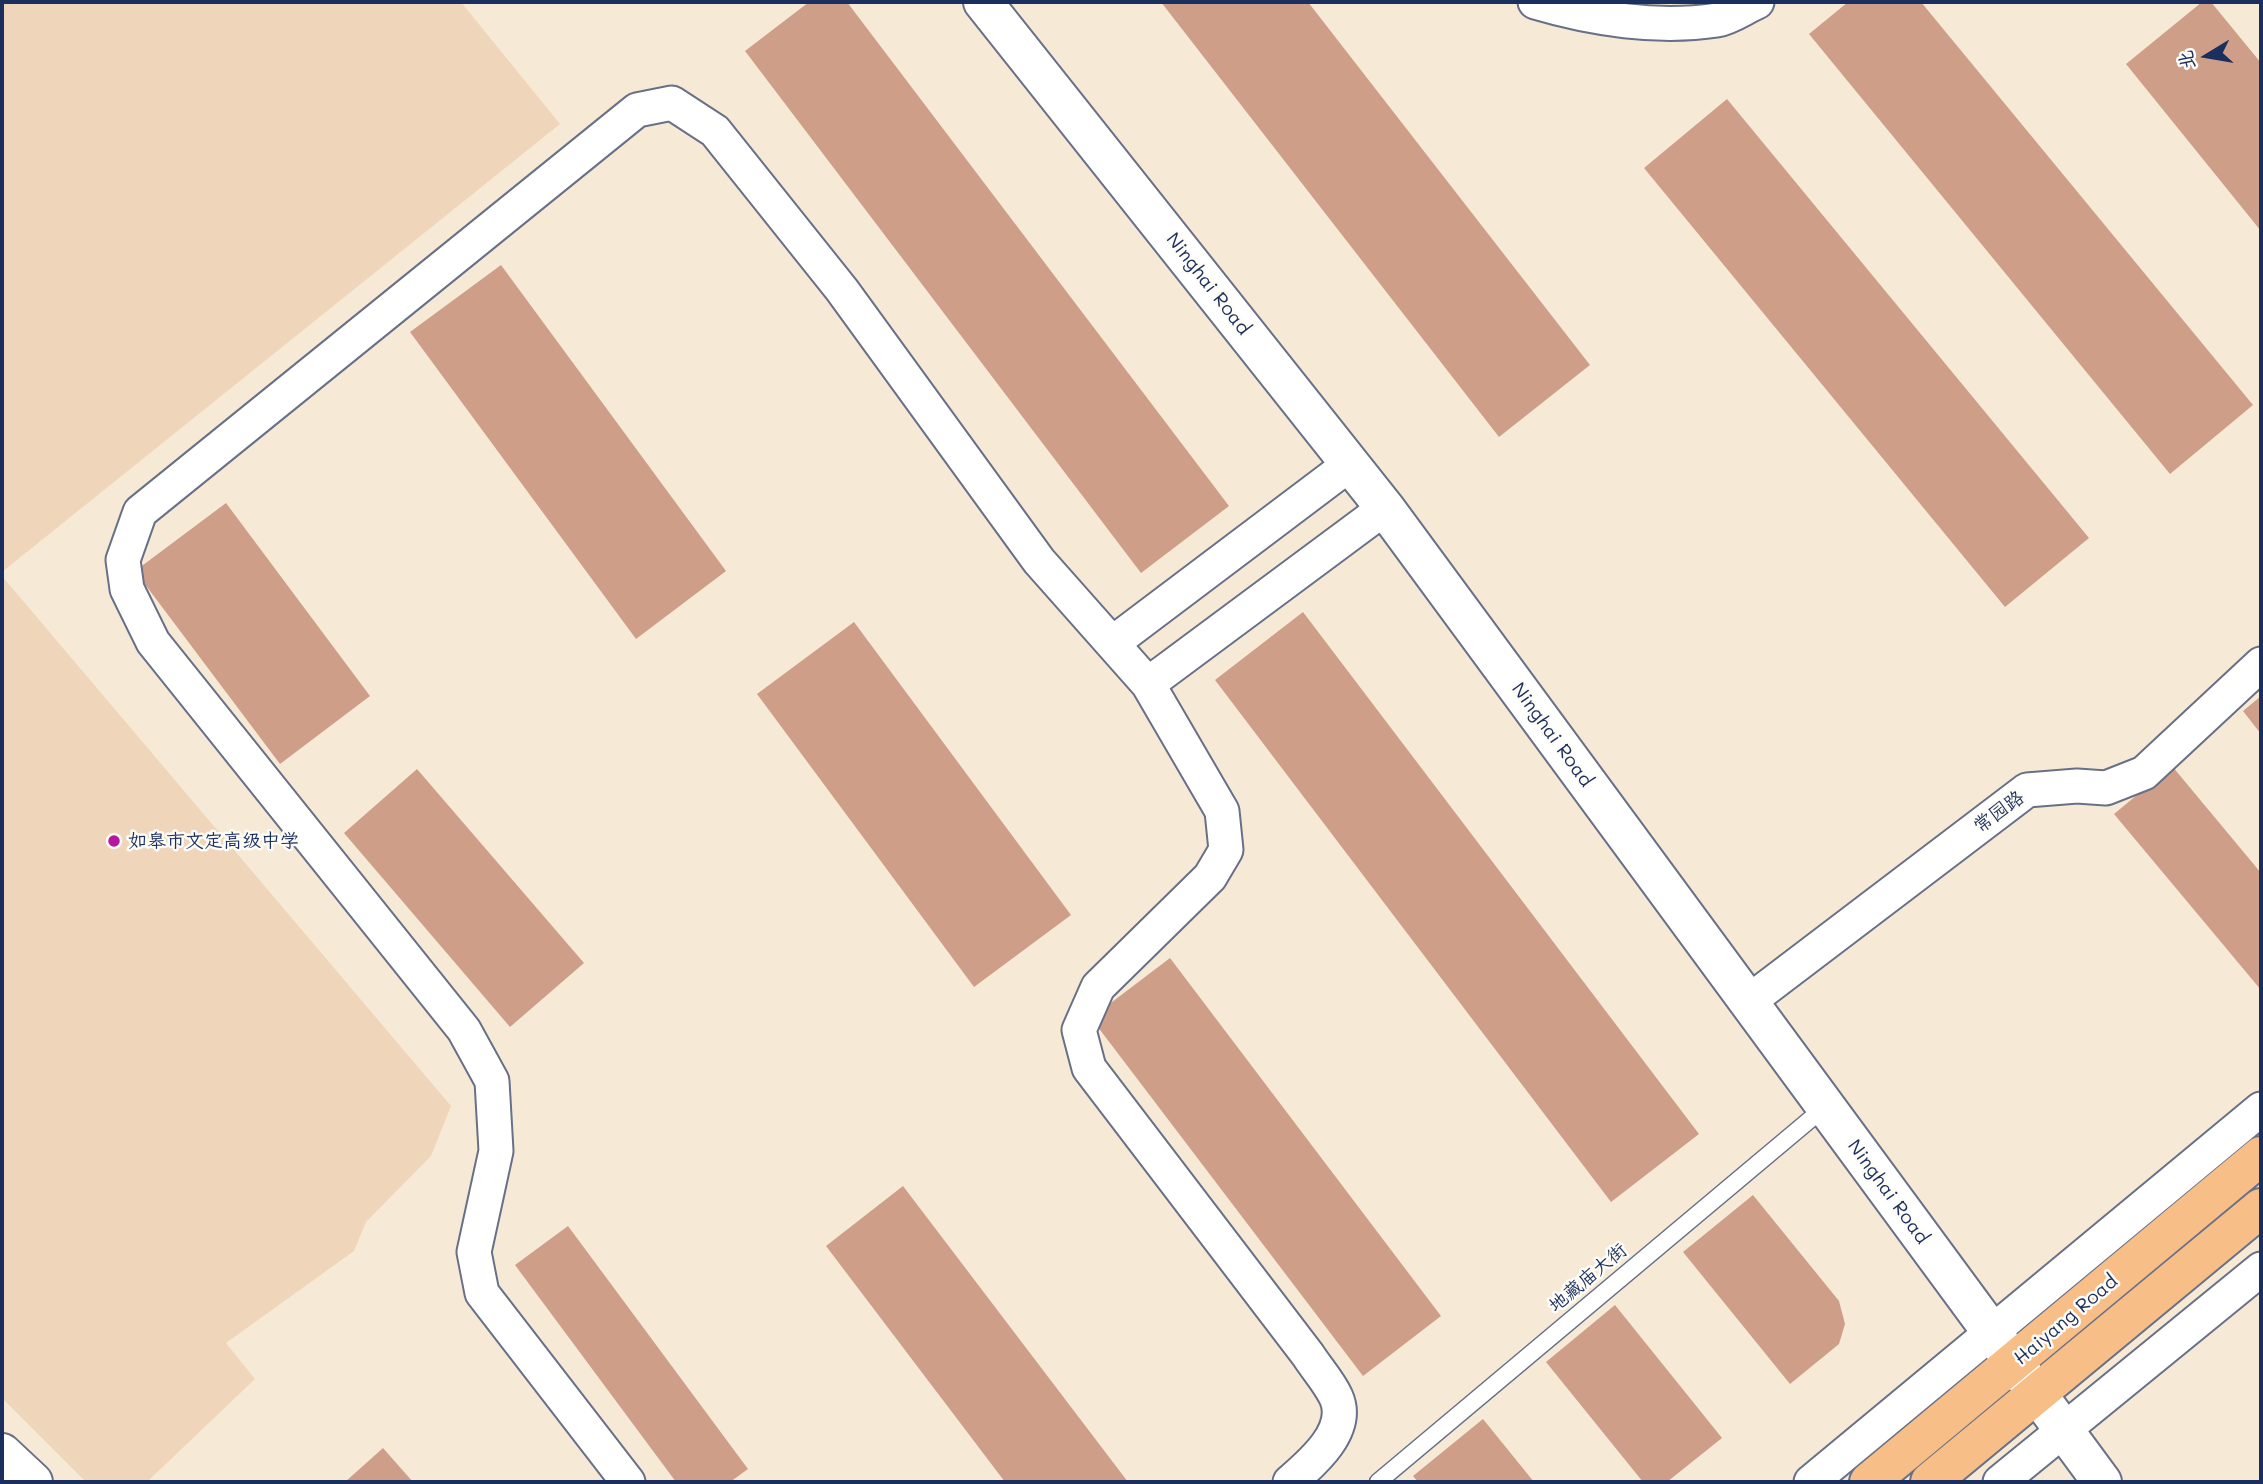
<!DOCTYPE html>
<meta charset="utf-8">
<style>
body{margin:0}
#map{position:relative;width:2263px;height:1484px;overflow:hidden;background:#f6ead6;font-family:Mali,"LXGW WenKai TC",sans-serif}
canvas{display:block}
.frame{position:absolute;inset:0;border:4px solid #1b2f5e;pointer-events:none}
.north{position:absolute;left:2172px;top:21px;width:70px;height:70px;-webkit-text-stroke:5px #fdfcf7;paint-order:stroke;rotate:259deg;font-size:19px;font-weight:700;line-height:28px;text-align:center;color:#1b2f5e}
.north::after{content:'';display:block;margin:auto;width:24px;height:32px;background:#1b2f5e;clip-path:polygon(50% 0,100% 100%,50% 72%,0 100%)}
</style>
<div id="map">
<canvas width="2263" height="1484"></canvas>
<div class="frame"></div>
<div class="north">北</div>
</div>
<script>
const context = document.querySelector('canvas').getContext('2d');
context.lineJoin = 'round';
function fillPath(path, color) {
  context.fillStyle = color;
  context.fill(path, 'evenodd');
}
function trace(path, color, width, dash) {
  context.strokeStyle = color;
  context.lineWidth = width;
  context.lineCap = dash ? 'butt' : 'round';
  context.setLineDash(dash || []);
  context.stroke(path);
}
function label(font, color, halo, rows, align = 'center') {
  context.font = font + ' Mali,"LXGW WenKai TC",sans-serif';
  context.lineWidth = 5;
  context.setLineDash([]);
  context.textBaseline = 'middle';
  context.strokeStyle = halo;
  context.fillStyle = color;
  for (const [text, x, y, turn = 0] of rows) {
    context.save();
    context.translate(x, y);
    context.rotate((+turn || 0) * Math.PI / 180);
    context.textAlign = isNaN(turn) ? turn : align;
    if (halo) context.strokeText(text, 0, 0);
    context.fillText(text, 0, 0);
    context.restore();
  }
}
const built = new Path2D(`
 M 2,2 L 461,2 L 560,124 L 2,572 Z
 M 2,576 L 451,1106 L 431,1156 L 366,1222 L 354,1251 L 226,1343 L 255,1379 L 147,1482 L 86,1482 L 2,1398 Z`);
const building = new Path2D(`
 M 809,2 L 847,2 L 1229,506 L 1141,573 L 745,51 Z
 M 1161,2 L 1308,2 L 1590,365 L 1499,437 Z
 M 1848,2 L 1921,2 L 2253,405 L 2170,474 L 1809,34 Z
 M 2202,2 L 2211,2 L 2261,63 L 2261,231 L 2126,64 Z
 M 1727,99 L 2089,538 L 2005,607 L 1644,168 Z
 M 501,265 L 726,571 L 636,639 L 410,332 Z
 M 226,503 L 370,696 L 280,764 L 135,571 Z
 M 1303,612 L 1699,1134 L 1611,1202 L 1215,680 Z
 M 854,622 L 1071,915 L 974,987 L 757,694 Z
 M 2261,696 L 2261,734 L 2243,711 Z
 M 2172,766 L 2261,873 L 2261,990 L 2114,814 Z
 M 417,769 L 584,963 L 510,1027 L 344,833 Z
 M 1170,958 L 1441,1316 L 1363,1376 L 1091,1018 Z
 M 903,1186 L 1128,1482 L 1005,1482 L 826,1246 Z
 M 1753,1195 L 1839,1301 L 1845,1324 L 1839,1344 L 1790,1384 L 1683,1252 Z
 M 568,1226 L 748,1469 L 730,1482 L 676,1482 L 515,1265 Z
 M 1615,1305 L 1722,1438 L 1667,1482 L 1643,1482 L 1546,1362 Z
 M 1483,1419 L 1534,1482 L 1418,1482 L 1413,1476 Z
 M 383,1448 L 413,1482 L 345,1482 Z`);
const service = new Path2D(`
 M 1378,1482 L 1825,1107`);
const minor = new Path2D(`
 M 1535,2 C 1592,19 1658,29 1717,20 C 1730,18 1745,7 1757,2
 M 1114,642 L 1350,464
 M 1148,684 L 1385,508
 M 1748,1002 L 2027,790 L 2077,786 L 2106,788 L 2144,773 L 2261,664
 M 628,1482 L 482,1293 L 474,1252 L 496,1151 L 492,1081 L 464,1030 L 153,642 L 127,589 L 123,560 L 140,512 L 637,110 L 672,103 L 715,131 L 842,290 L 1039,561 L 1148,684 L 1222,811 L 1226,850 L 1210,877 L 1098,987 L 1079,1030 L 1089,1068 L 1308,1355 C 1317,1369 1329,1382 1336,1397 C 1351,1430 1312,1463 1290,1482
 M 1811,1482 L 2261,1109
 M 2000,1482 L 2261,1269`);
const tertiary = new Path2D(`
 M 983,2 L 1385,508 L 2102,1482
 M 2,1453 L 33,1482`);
const primary = new Path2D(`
 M 1869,1482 L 2261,1156
 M 1930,1482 L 2261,1208`);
const markers = [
 [114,841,7,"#b5179e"]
];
const streetNames = [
 ["Ninghai Road",1208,284,52],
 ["Ninghai Road",1552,735,54],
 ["常园路",1999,812,-36],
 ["Ninghai Road",1888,1192,54],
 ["地藏庙大街",1588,1278,-40],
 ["Haiyang Road",2066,1320,-40]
];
const poiNames = [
 ["如皋市文定高级中学",128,841]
];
fillPath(built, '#efd6bb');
fillPath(building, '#ce9e89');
trace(service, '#687088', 19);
trace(minor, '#687088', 37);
trace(tertiary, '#687088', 42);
trace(primary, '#687088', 42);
trace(service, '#fff', 16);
trace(minor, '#fff', 33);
trace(tertiary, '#fff', 38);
trace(primary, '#f7be87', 38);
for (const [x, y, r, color] of markers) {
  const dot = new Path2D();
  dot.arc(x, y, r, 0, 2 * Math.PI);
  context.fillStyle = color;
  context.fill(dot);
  trace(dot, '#fdfcf7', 2.5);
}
label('19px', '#1b2f5e', '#fdfcf7', streetNames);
label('19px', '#1b2f5e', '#fdfcf7', poiNames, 'left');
</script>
